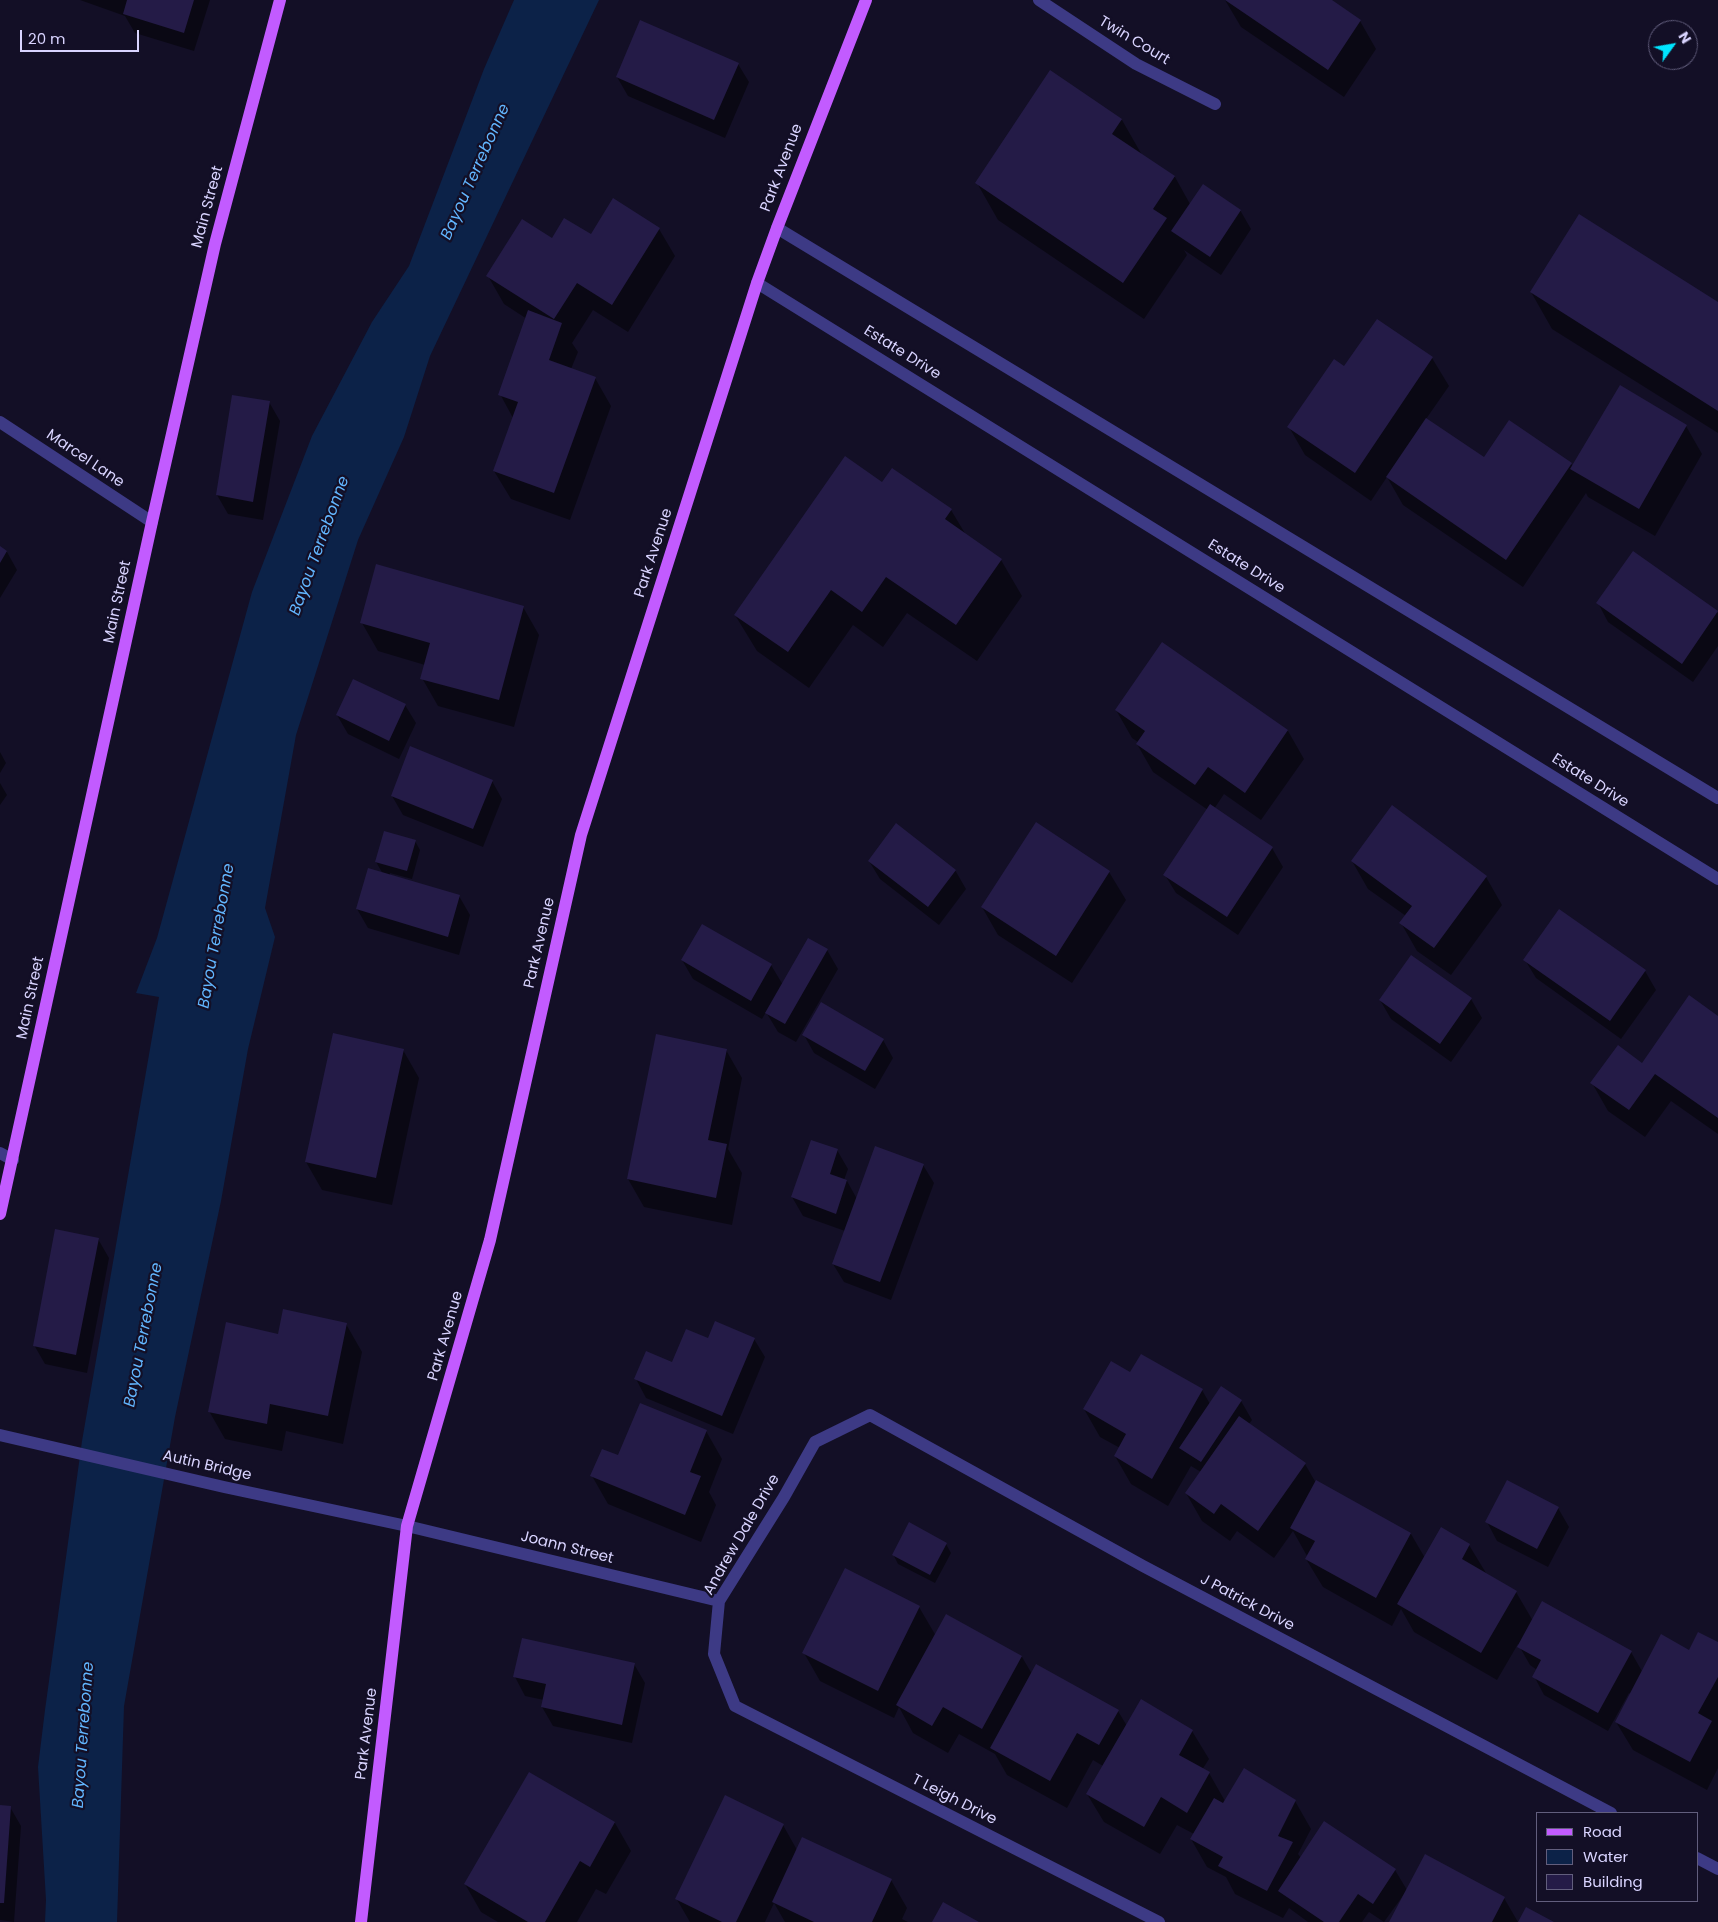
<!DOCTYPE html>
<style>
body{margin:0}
#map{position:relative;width:1718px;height:1922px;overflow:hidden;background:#130f26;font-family:Poppins,sans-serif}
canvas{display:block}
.legend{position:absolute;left:1536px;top:1812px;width:162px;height:90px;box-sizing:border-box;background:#130f26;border:1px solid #625e7d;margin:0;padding:6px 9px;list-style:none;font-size:15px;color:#d9d4ff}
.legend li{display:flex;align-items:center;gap:10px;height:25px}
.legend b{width:25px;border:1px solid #625e7d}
.north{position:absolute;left:1648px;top:20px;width:50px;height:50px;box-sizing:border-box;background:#130f26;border:1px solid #625e7d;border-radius:50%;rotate:58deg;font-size:14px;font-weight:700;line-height:20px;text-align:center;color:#d9d4ff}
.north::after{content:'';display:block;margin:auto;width:18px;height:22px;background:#00e5ff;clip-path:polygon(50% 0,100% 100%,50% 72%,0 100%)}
.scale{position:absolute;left:20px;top:30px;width:119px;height:22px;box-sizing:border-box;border:2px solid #d9d4ff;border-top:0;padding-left:6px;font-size:15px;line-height:18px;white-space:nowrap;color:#d9d4ff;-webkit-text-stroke:4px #130f26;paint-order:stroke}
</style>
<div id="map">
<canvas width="1718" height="1922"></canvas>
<ul class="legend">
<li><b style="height:6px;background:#c25bff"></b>Road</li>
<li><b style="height:14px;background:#0c2248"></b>Water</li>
<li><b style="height:14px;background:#241b47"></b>Building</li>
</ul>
<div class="north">N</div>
<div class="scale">20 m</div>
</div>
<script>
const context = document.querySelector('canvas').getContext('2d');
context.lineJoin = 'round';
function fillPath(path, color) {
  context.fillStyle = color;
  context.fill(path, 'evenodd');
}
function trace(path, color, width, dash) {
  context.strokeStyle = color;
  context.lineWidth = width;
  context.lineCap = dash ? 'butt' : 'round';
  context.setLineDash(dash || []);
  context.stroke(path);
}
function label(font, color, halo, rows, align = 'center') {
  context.font = font + ' Poppins,sans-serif';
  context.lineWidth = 4.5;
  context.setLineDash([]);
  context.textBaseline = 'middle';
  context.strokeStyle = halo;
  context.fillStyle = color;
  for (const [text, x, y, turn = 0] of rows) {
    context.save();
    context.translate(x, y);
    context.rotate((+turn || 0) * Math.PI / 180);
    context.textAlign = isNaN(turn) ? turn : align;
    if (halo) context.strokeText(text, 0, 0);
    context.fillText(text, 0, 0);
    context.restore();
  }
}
const water = new Path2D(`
 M 514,0 L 599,0 L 430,356 L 404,437 L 358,540 L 296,735 L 265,908 L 275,937 L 248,1049 L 221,1201 L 175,1417 L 124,1706 L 117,1922 L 45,1922 L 46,1900 L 38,1767 L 45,1710 L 82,1441 L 159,997 L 136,993 L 157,938 L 252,592 L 312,436 L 372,322 L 409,266 L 484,69 Z`);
const shadow = new Path2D(`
 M 80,0 L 210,0 L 194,51 L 135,33 L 125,16 Z
 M 1225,0 L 1329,0 L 1360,21 L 1376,49 L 1344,97 L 1241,27 Z
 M 738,64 L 749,82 L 725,138 L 628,96 L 617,77 Z
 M 1122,120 L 1142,155 L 1175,177 L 1190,204 L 1240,210 L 1251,229 L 1221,275 L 1184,250 L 1187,255 L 1144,319 L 998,220 L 977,183 Z
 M 659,229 L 675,256 L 628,332 L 593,310 L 572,343 L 578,352 L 571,369 L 595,378 L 611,406 L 570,520 L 511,499 L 494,471 L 513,418 L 500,394 L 527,319 L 504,304 L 488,276 L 552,240 Z
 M 1531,292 L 1718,303 L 1718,433 L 1552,329 Z
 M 1377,320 L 1432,358 L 1449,386 L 1426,419 L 1484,459 L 1571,464 L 1573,467 L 1620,387 L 1686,426 L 1702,454 L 1655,536 L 1588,497 L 1586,493 L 1523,587 L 1403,505 L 1387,477 L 1371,501 L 1305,455 L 1289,427 L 1345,368 Z
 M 269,402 L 280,421 L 263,520 L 228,514 L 217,495 Z
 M 893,469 L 951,510 L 966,535 L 1001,560 L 1022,596 L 977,661 L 907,613 L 883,647 L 853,625 L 809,688 L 757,651 L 735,615 L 882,484 Z
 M 0,548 L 7,552 L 17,570 L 0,598 Z
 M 1633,553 L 1718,613 L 1718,646 L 1693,682 L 1608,622 L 1598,603 Z
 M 523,607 L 539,635 L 514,727 L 438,706 L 422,678 L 425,665 L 378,651 L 362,623 Z
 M 1162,644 L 1288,731 L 1304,759 L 1261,820 L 1224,794 L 1214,809 L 1272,848 L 1283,867 L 1238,935 L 1176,893 L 1165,875 L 1208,810 L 1153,772 L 1137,744 L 1138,742 L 1132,738 L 1116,710 Z
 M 405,705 L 416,723 L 399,759 L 348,734 L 337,715 Z
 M 0,752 L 6,763 L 0,773 Z
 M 492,781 L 502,799 L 483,847 L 403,815 L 392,796 Z
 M 0,783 L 7,795 L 0,805 Z
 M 1037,824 L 1109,872 L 1126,900 L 1072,983 L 998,935 L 982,907 Z
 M 415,841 L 420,850 L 412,879 L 390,873 L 390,875 L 459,896 L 470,915 L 459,955 L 368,928 L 357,909 L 383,874 L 376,862 Z
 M 869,861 L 955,870 L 966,889 L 939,925 L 880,879 Z
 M 1352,861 L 1486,877 L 1502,905 L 1451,975 L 1417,951 L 1401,923 L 1406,916 L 1368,889 Z
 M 827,950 L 838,969 L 796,1042 L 778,1032 L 766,1012 L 762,1019 L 693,979 L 682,960 L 771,965 L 783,985 Z
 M 1411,956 L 1471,999 L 1482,1018 L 1451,1062 L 1391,1019 L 1380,1000 Z
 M 1525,960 L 1645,971 L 1656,990 L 1621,1039 L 1536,978 Z
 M 1718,1018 L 1718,1134 L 1671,1101 L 1645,1137 L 1608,1111 L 1592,1083 L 1642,1064 Z
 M 804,1035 L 883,1040 L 893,1058 L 875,1089 L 814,1053 Z
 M 403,1050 L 419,1078 L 392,1205 L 322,1190 L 306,1162 Z
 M 726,1050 L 742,1078 L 728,1149 L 742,1173 L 732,1225 L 644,1207 L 628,1179 Z
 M 837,1150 L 848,1169 L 844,1180 L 847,1181 L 857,1199 L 923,1165 L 934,1183 L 891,1300 L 844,1282 L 833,1264 L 845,1231 L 803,1216 L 792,1197 Z
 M 98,1239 L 109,1258 L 87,1373 L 45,1364 L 34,1345 Z
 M 346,1324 L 362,1352 L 343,1444 L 286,1431 L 282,1451 L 225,1439 L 209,1411 L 279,1335 Z
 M 754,1339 L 765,1357 L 733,1434 L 646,1398 L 636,1379 L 673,1364 L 709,1340 Z
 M 1131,1374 L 1202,1390 L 1210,1404 L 1241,1401 L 1252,1420 L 1249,1424 L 1305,1464 L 1316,1483 L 1411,1534 L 1425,1558 L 1469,1545 L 1486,1573 L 1516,1592 L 1533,1621 L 1631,1652 L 1643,1673 L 1689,1651 L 1718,1643 L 1718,1768 L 1707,1790 L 1633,1750 L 1616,1722 L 1631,1694 L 1629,1693 L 1608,1731 L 1544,1695 L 1534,1676 L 1537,1670 L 1530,1665 L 1518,1644 L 1497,1680 L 1414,1632 L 1401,1609 L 1392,1626 L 1323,1587 L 1306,1559 L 1307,1556 L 1293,1531 L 1274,1558 L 1237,1531 L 1230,1541 L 1202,1521 L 1186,1493 L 1201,1472 L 1191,1466 L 1168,1506 L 1131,1484 L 1115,1456 L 1120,1448 L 1100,1437 L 1084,1409 Z
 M 706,1431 L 722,1459 L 709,1492 L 716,1505 L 701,1542 L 608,1504 L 592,1476 L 619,1457 Z
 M 1558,1508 L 1569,1527 L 1548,1567 L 1497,1541 L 1487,1522 Z
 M 946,1544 L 951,1553 L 935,1583 L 898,1564 L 893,1554 Z
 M 919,1607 L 936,1636 L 947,1615 L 1022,1657 L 1032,1674 L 1118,1711 L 1127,1726 L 1192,1731 L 1209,1759 L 1202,1770 L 1209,1773 L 1225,1801 L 1295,1801 L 1311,1829 L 1298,1854 L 1301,1858 L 1395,1870 L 1407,1890 L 1384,1922 L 1369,1912 L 1362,1922 L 1308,1922 L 1289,1908 L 1283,1918 L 1235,1894 L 1226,1877 L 1207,1867 L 1191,1839 L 1194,1834 L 1177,1825 L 1160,1854 L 1104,1822 L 1087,1794 L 1103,1766 L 1093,1760 L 1067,1808 L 1007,1775 L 995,1754 L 959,1734 L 948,1753 L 913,1733 L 899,1707 L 894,1718 L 820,1681 L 804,1653 Z
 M 634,1664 L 645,1683 L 632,1743 L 553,1726 L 542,1707 L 544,1700 L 525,1696 L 515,1677 Z
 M 529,1773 L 615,1823 L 631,1851 L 606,1894 L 596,1889 L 577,1922 L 498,1922 L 481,1912 L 465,1884 Z
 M 0,1806 L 10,1807 L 21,1826 L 14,1922 L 0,1920 Z
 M 783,1825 L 797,1850 L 891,1880 L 907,1908 L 902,1919 L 908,1922 L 785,1922 L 774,1903 L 765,1922 L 690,1922 L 676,1898 Z
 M 1504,1898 L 1518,1922 L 1390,1922 Z`);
const building = new Path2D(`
 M 127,0 L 194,0 L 184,33 L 123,14 Z
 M 1225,0 L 1332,0 L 1361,20 L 1328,70 Z
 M 640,20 L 739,63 L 714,120 L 616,77 Z
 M 1050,70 L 1122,119 L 1112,134 L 1175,176 L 1153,209 L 1167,218 L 1123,283 L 975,183 Z
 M 1203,184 L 1241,210 L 1210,257 L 1171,231 Z
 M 613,198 L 660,228 L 612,305 L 577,283 L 554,319 L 486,276 L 522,219 L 552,238 L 564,218 L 591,234 Z
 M 1579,214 L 1718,302 L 1718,411 L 1530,292 Z
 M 528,310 L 562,323 L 549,360 L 596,377 L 554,493 L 493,471 L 518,402 L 498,395 Z
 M 1377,319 L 1433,357 L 1355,473 L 1287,427 L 1334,359 L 1344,366 Z
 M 1620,385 L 1687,425 L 1639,509 L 1570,469 Z
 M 232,395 L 270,401 L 253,502 L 216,495 Z
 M 1426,418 L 1484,457 L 1509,420 L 1572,463 L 1506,560 L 1386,477 Z
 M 845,456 L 882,482 L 892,468 L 952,509 L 945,519 L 1002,559 L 956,625 L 886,577 L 862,612 L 831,590 L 788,652 L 734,615 Z
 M 0,546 L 7,551 L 0,563 Z
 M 1633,551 L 1718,611 L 1682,664 L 1596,603 Z
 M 376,564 L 524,606 L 499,700 L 420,679 L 430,643 L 360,623 Z
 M 1162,642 L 1288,730 L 1245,793 L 1208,767 L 1195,785 L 1136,744 L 1145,731 L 1115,710 Z
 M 353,679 L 406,704 L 389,741 L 336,715 Z
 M 410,746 L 493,780 L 473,829 L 391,796 Z
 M 1210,804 L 1273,847 L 1227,917 L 1163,875 Z
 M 1392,805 L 1487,876 L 1434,948 L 1399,923 L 1412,906 L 1351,861 Z
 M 1036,822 L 1110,871 L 1056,956 L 981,907 Z
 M 896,823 L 956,870 L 928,907 L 868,861 Z
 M 384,831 L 416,840 L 407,871 L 375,862 Z
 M 368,868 L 460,895 L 448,937 L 356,909 Z
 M 1559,909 L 1646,970 L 1610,1021 L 1523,960 Z
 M 702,924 L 772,964 L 751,1001 L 681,960 Z
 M 808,938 L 828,949 L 785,1024 L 765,1013 Z
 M 1411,955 L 1472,998 L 1440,1044 L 1379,1000 Z
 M 1689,995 L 1718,1016 L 1718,1118 L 1655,1074 L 1629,1110 L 1590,1083 L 1618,1045 L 1642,1063 Z
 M 821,1002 L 884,1039 L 865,1071 L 802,1035 Z
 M 333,1033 L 404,1049 L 376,1178 L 305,1162 Z
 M 656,1034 L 727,1049 L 708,1140 L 727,1144 L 716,1198 L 627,1179 Z
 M 811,1140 L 838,1149 L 830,1174 L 847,1180 L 836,1214 L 791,1197 Z
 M 875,1146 L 924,1164 L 880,1282 L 832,1264 Z
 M 55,1229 L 99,1238 L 76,1355 L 33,1346 Z
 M 283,1309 L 347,1323 L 328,1416 L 270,1404 L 267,1424 L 208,1412 L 226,1322 L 278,1334 Z
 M 715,1321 L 755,1338 L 722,1416 L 634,1379 L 646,1351 L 672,1362 L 686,1329 L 708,1338 Z
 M 1141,1354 L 1203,1389 L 1152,1479 L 1114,1456 L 1126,1434 L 1083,1409 L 1111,1361 L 1130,1372 Z
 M 1221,1386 L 1242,1400 L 1201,1462 L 1179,1448 Z
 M 640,1403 L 707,1430 L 690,1472 L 701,1476 L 685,1515 L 590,1476 L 602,1449 L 618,1455 Z
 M 1239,1416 L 1306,1463 L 1258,1531 L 1221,1504 L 1214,1514 L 1185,1493 Z
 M 1316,1480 L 1411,1533 L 1376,1598 L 1305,1559 L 1315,1541 L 1290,1528 Z
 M 1507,1480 L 1559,1507 L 1537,1549 L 1485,1522 Z
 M 909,1522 L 947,1543 L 930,1575 L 892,1555 Z
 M 1441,1527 L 1470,1544 L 1462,1559 L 1517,1591 L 1481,1653 L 1397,1604 Z
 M 845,1568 L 920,1606 L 878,1691 L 802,1653 Z
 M 1542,1601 L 1632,1651 L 1598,1713 L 1532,1677 L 1541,1660 L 1517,1647 Z
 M 946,1614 L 1022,1656 L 982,1729 L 943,1707 L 932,1726 L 896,1705 Z
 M 1698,1632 L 1718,1642 L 1718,1677 L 1698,1713 L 1712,1721 L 1690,1762 L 1615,1722 L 1661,1634 L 1689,1650 Z
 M 522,1638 L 635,1663 L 622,1725 L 541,1707 L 546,1684 L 513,1677 Z
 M 1036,1664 L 1119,1710 L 1099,1745 L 1077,1733 L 1050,1781 L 990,1748 Z
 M 1141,1699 L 1193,1730 L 1179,1755 L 1210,1772 L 1187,1813 L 1161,1797 L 1144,1827 L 1086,1794 Z
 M 1244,1768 L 1296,1800 L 1278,1836 L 1293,1842 L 1267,1891 L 1218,1866 L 1223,1857 L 1190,1839 L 1214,1798 L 1223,1803 Z
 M 529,1772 L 615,1822 L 590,1867 L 580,1861 L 545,1922 L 528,1922 L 464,1884 Z
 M 725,1795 L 784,1824 L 736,1922 L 722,1922 L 675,1899 Z
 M 0,1805 L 11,1806 L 4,1903 L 0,1903 Z
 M 1324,1821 L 1396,1869 L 1373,1904 L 1358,1894 L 1339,1922 L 1324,1922 L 1278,1891 Z
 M 802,1837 L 892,1879 L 872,1922 L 814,1922 L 772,1902 Z
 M 1425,1854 L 1505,1897 L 1492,1922 L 1389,1922 Z
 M 943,1902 L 979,1922 L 932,1922 Z
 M 1526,1907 L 1554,1922 L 1518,1922 Z`);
const minor = new Path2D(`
 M 1039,0 L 1136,64 L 1215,104
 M 777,228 L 1718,798
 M 757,283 L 1718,879
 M 0,422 L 152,522
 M 0,1153 L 13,1160
 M 0,1435 L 224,1487 L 407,1526 L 719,1601
 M 1697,1858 L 1718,1869
 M 1159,1922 L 735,1706 L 714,1654 L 719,1601 L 784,1497 L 815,1442 L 870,1415 L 1143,1566 L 1611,1813`);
const major = new Path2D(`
 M 0,1214 L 152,522 L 215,244 L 280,0
 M 361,1922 L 407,1526 L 490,1240 L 581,835 L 757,283 L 777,228 L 866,0`);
const streetNames = [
 ["Twin Court",1134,41,31],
 ["Park Avenue",782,168,-69],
 ["Main Street",208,207,-75],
 ["Estate Drive",902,353,32],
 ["Marcel Lane",85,459,34],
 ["Park Avenue",654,553,-72],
 ["Estate Drive",1246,567,32],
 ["Main Street",118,602,-78],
 ["Estate Drive",1590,781,32],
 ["Park Avenue",540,943,-77],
 ["Main Street",31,998,-78],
 ["Park Avenue",446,1336,-74],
 ["Autin Bridge",207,1466,13],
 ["Andrew Dale Drive",742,1535,-60],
 ["Joann Street",567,1548,14],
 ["J Patrick Drive",1247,1603,28],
 ["Park Avenue",367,1734,-83],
 ["T Leigh Drive",954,1800,27]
];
const waterNames = [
 ["Bayou Terrebonne",476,172,-66],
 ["Bayou Terrebonne",320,546,-70],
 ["Bayou Terrebonne",217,936,-80],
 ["Bayou Terrebonne",144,1335,-79],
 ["Bayou Terrebonne",84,1735,-86]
];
fillPath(water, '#0c2248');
fillPath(shadow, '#0007');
fillPath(building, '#241b47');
trace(minor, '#3d3a85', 12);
trace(major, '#c25bff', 12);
label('15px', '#d9d4ff', '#130f26', streetNames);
label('italic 16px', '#62b6ff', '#130f26', waterNames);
</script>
